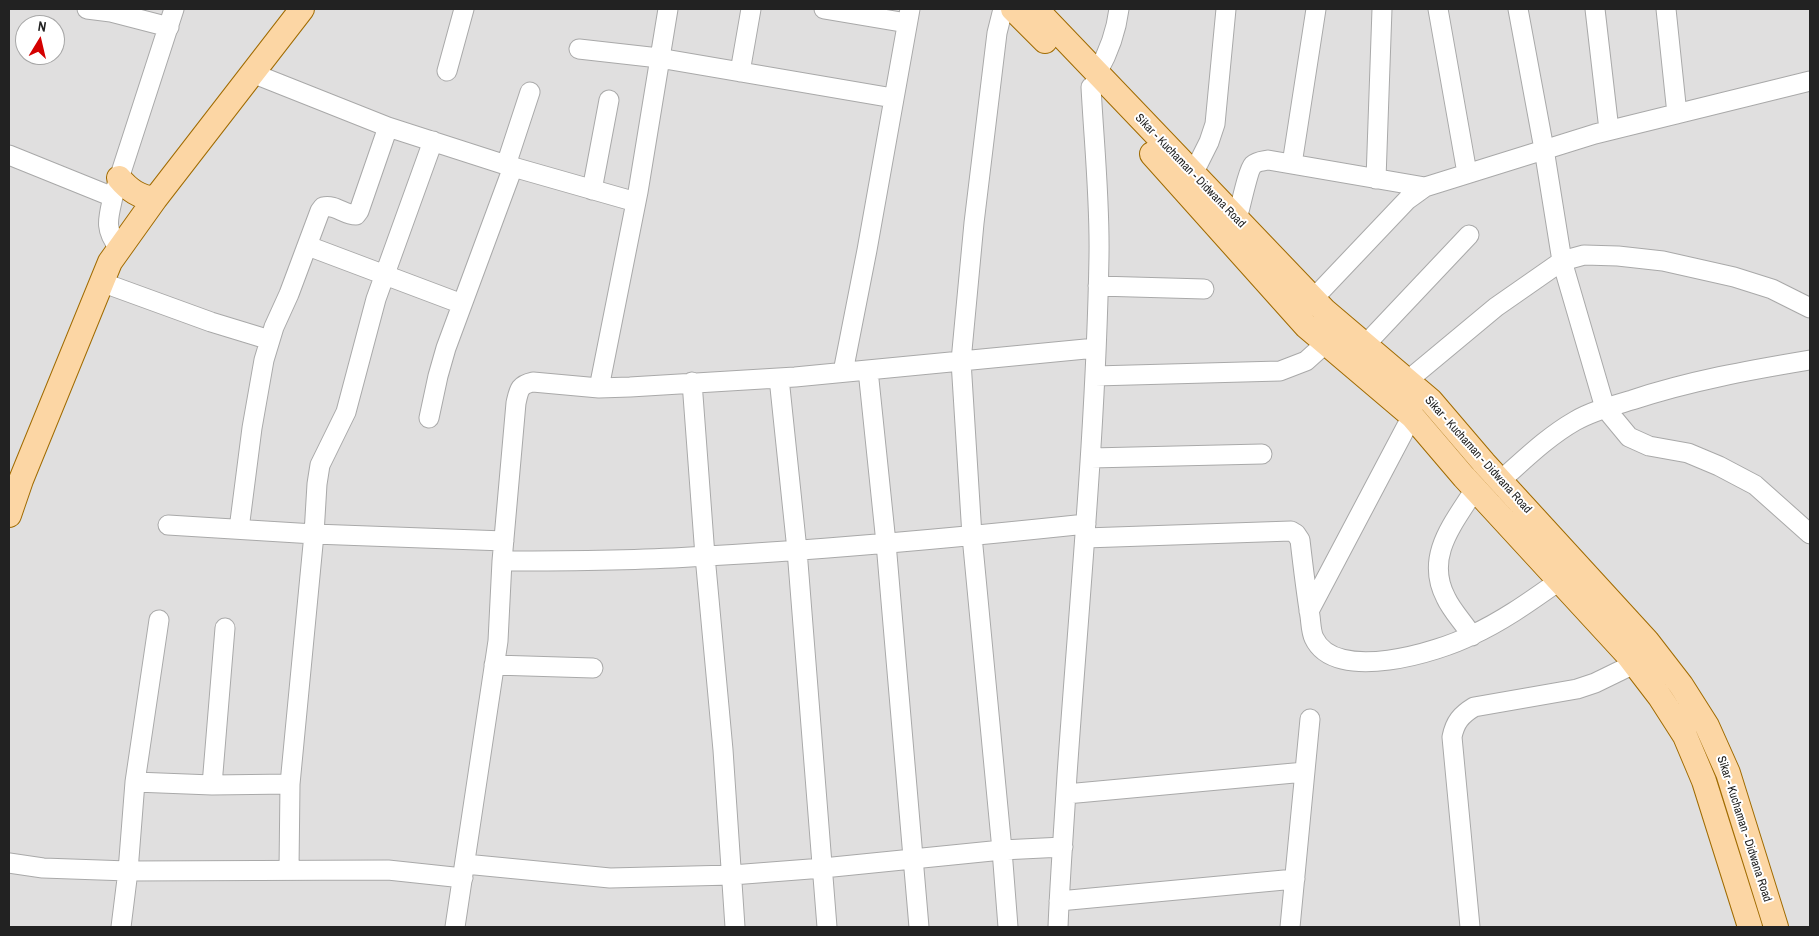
<!DOCTYPE html>
<style>
body{margin:0}
#map{position:relative;width:1819px;height:936px;overflow:hidden;background:#f2efe9;font-family:"Archivo Narrow",sans-serif}
canvas{display:block}
.frame{position:absolute;inset:0;border:10px solid #222;pointer-events:none}
.north{position:absolute;left:15px;top:15px;width:50px;height:50px;box-sizing:border-box;background:#fff;border:1px solid #a7a7a7;border-radius:50%;rotate:9deg;font-size:14px;font-weight:700;line-height:20px;text-align:center;color:#222}
.north::after{content:'';display:block;margin:auto;width:18px;height:22px;background:#d40000;clip-path:polygon(50% 0,100% 100%,50% 72%,0 100%)}
</style>
<div id="map">
<canvas width="1819" height="936"></canvas>
<div class="frame"></div>
<div class="north">N</div>
</div>
<script>
const context = document.querySelector('canvas').getContext('2d');
context.lineJoin = 'round';
function fillPath(path, color) {
  context.fillStyle = color;
  context.fill(path, 'evenodd');
}
function trace(path, color, width, dash) {
  context.strokeStyle = color;
  context.lineWidth = width;
  context.lineCap = dash ? 'butt' : 'round';
  context.setLineDash(dash || []);
  context.stroke(path);
}
function label(font, color, halo, rows, align = 'center') {
  context.font = font + ' "Archivo Narrow",sans-serif';
  context.lineWidth = 4;
  context.setLineDash([]);
  context.textBaseline = 'middle';
  context.strokeStyle = halo;
  context.fillStyle = color;
  for (const [text, x, y, turn = 0] of rows) {
    context.save();
    context.translate(x, y);
    context.rotate((+turn || 0) * Math.PI / 180);
    context.textAlign = isNaN(turn) ? turn : align;
    if (halo) context.strokeText(text, 0, 0);
    context.fillText(text, 0, 0);
    context.restore();
  }
}
const residential = new Path2D(`
 M 9,9 L 1810,9 L 1810,927 L 9,927 ZM 25,25 L 55,25 L 55,55 L 25,55 Z`);
const minor = new Path2D(`
 M 87,9 L 111,12 L 169,27
 M 824,9 L 907,23
 M 1003,9 L 997,33 L 974,223 L 961,361 L 972,536 L 1002,850 L 1008,927
 M 1438,9 L 1467,173
 M 1518,9 L 1544,149 L 1562,261 L 1605,408 L 1629,437 L 1649,446 L 1688,453 L 1719,466 L 1755,485 L 1810,534
 M 1595,9 L 1609,130
 M 1666,9 L 1677,114
 M 579,49 L 659,58 L 893,98
 M 447,71 L 464,9
 M 740,72 L 751,9
 M 252,73 L 388,127 L 506,165 L 636,202
 M 1097,73 C 1109,52 1116,33 1119,9
 M 9,155 L 113,197
 M 1292,164 L 1316,9
 M 506,165 L 530,92
 M 1193,174 L 1209,142 L 1215,124 L 1226,9
 M 1376,179 L 1382,9
 M 592,190 L 609,100
 M 1237,219 C 1240,209 1248,170 1253,165 C 1257,161 1263,161 1268,160 L 1425,187
 M 308,246 L 462,304
 M 119,248 C 104,229 108,219 113,197 L 174,9
 M 101,282 L 211,322 L 270,340
 M 1098,286 L 1204,289
 M 1313,299 L 1407,200 L 1425,187 L 1595,134 L 1810,81
 M 1365,345 L 1469,235
 M 868,370 L 886,543 L 919,927
 M 843,372 L 867,250 L 910,9
 M 1095,376 L 1280,371 L 1306,361 L 1326,343
 M 779,378 L 797,550 L 827,927
 M 1407,381 L 1496,307 L 1562,261 L 1584,255 L 1618,256 L 1663,261 L 1734,277 L 1772,289 L 1810,308
 M 692,382 L 705,556 L 723,750 L 735,927
 M 599,388 L 638,192 L 668,9
 M 429,418 L 438,376 L 446,348 L 513,167
 M 1091,458 L 1262,454
 M 1500,481 C 1524,460 1547,437 1575,421 C 1592,411 1612,406 1632,400 C 1689,381 1750,370 1810,360
 M 168,525 L 314,534 L 504,541
 M 239,529 L 252,428 L 264,360 L 274,327 L 289,294 L 320,211 L 323,207 C 335,204 344,215 356,215 L 359,211 L 388,127
 M 1085,538 L 1291,531 L 1296,534 L 1300,540 C 1303,566 1306,591 1310,616 C 1311,623 1311,632 1314,638 C 1335,684 1439,652 1472,635 C 1503,621 1532,600 1559,581
 M 502,561 C 565,561 628,561 690,557 C 823,550 954,538 1086,524
 M 1309,611 L 1412,416
 M 1472,636 C 1464,623 1452,611 1446,598 C 1424,556 1454,523 1475,489
 M 494,665 L 593,668
 M 135,782 L 212,785 L 290,784
 M 212,785 L 225,628
 M 1066,794 L 1305,772
 M 9,863 L 43,868 L 128,871 L 388,870 L 463,878
 M 465,864 L 610,878 L 732,875 L 823,868 L 1002,850 L 1063,847
 M 289,869 L 290,784 L 314,534 L 317,484 L 320,465 L 346,412 L 376,299 L 433,141
 M 1059,901 L 1295,879
 M 121,927 L 128,871 L 135,782 L 159,620
 M 455,927 L 498,641 L 502,561 L 516,403 C 519,390 519,385 533,382 L 599,388 L 630,387 L 795,377 L 1096,348
 M 1058,927 C 1060,877 1064,826 1067,775 C 1079,602 1096,430 1099,256 C 1100,200 1094,143 1091,87
 M 1290,927 L 1310,719
 M 1470,927 L 1452,737 C 1455,722 1461,715 1474,707 L 1577,689 L 1595,683 L 1634,664`);
const major = new Path2D(`
 M 1013,9 L 1045,41
 M 1036,9 L 1325,311 L 1431,401 L 1484,463 L 1647,641 L 1681,685 L 1707,726 L 1728,773 L 1776,927
 M 1152,154 L 1306,326 L 1412,416 L 1464,477 L 1627,654 L 1660,697 L 1685,736 L 1704,781 L 1750,927
 M 119,178 C 129,190 139,197 155,199
 M 9,515 L 21,480 L 110,262 L 155,199 L 302,9`);
const streetNames = [
 ["Sikar - Kuchaman - Didwana Road",1190,171,46],
 ["Sikar - Kuchaman - Didwana Road",1478,455,48],
 ["Sikar - Kuchaman - Didwana Road",1744,829,72]
];
fillPath(residential, '#e0dfdf');
trace(minor, '#a9a9a9', 21);
trace(major, '#a06b00', 26);
trace(minor, '#fff', 19);
trace(major, '#fcd6a4', 24);
label('12px', '#222', '#fff', streetNames);
</script>
